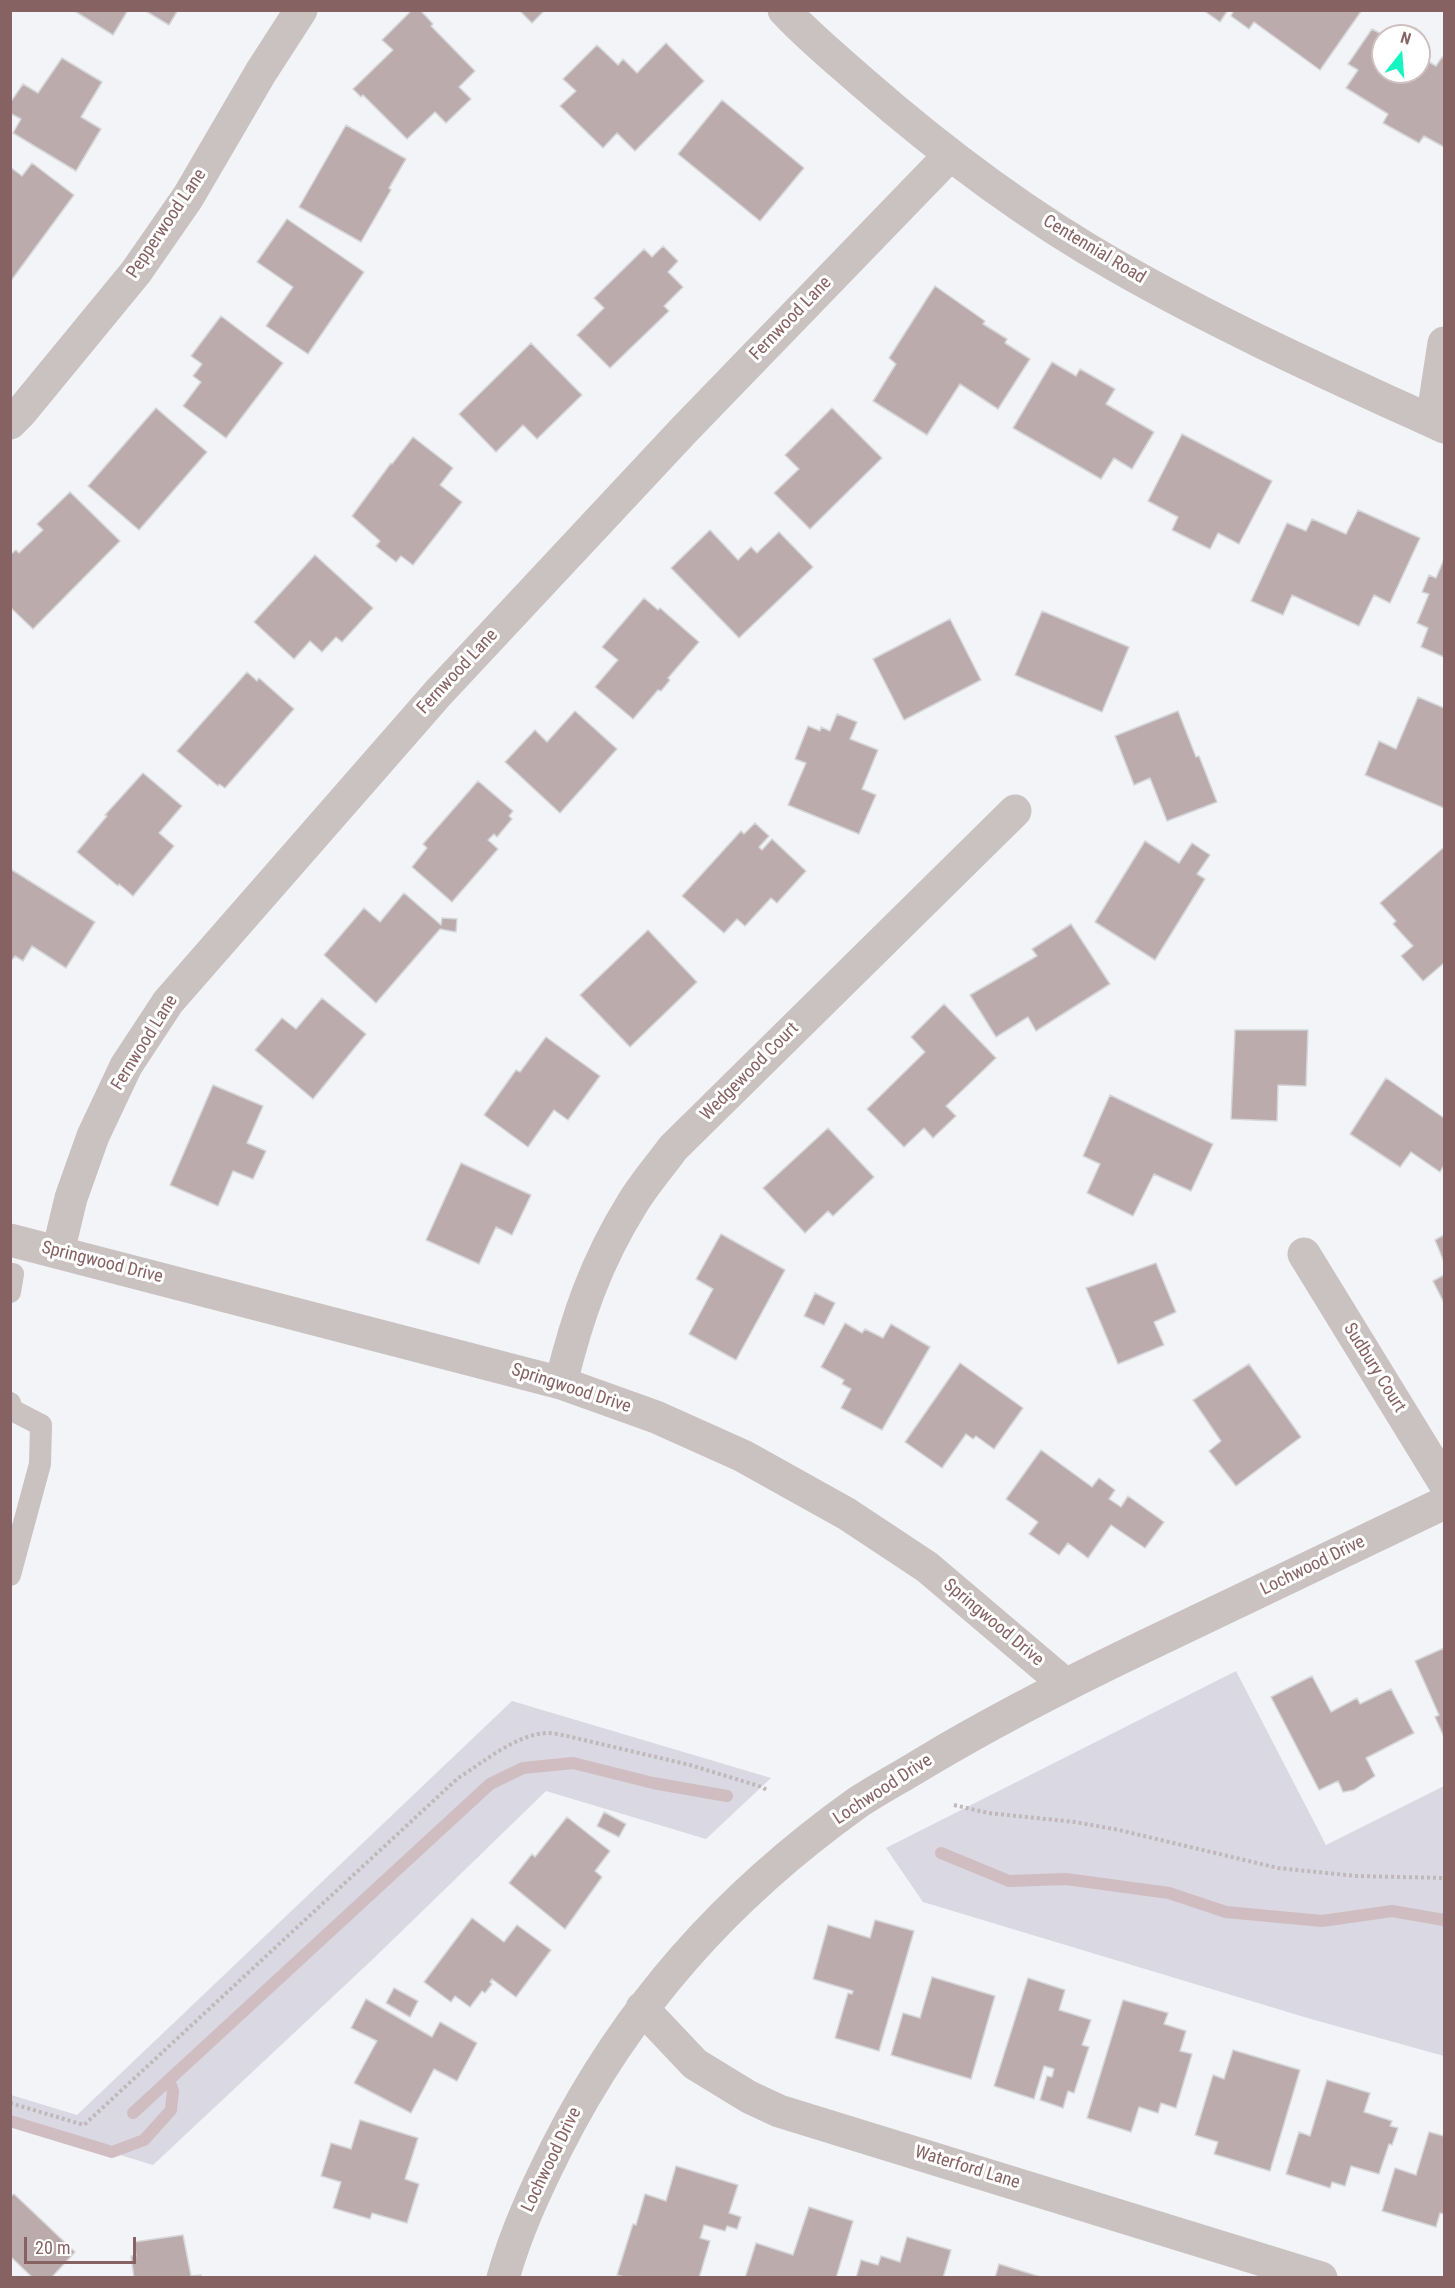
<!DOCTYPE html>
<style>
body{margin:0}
#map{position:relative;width:1455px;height:2288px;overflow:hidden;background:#f2f4f7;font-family:"Roboto Condensed",sans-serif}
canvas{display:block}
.frame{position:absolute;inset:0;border:12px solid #876263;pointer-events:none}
.north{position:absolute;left:1371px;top:24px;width:60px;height:60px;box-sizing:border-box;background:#fff;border:2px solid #cfc0c1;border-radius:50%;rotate:17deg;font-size:16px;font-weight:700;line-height:24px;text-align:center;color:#876263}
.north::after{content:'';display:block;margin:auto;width:21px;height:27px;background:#14f5c2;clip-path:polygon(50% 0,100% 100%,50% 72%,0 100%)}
.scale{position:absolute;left:24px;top:2237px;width:112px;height:27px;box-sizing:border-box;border:3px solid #876263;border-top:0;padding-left:8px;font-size:18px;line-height:21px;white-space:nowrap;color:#876263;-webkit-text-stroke:4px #fff;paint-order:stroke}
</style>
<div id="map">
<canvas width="1455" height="2288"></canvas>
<div class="frame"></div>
<div class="north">N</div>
<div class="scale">20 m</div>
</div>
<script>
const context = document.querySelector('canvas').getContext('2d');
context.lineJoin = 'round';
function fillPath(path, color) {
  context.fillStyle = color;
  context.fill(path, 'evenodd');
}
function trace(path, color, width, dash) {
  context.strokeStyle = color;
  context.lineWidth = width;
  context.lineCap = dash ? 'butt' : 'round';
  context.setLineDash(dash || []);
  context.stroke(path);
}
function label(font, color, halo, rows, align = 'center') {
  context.font = font + ' "Roboto Condensed",sans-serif';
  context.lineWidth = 6;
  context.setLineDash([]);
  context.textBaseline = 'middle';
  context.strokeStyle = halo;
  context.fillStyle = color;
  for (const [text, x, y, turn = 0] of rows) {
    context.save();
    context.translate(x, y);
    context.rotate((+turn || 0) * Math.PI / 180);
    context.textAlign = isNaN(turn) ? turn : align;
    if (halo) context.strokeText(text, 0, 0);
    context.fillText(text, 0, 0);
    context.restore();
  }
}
const green = new Path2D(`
 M 1236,1671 L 1326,1845 L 1444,1786 L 1444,2056 L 1311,2019 L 923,1902 L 886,1848 Z
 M 512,1701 L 771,1778 L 706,1839 L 546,1791 L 373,1959 L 153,2165 L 11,2122 L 11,2095 L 77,2115 Z`);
const stream = new Path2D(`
 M 941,1853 L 1009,1881 L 1066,1879 L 1169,1893 L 1226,1912 L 1322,1921 L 1392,1911 L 1444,1920
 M 133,2113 L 490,1784 L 523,1768 L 573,1763 L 653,1783 L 727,1796
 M 10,2121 L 112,2152 L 144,2140 L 171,2110 L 173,2091 L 169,2080`);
const building = new Path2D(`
 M 73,10 L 128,10 L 113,35 Z
 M 144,10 L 178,10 L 169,25 Z
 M 412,10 L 420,10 L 433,24 L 431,26 L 475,71 L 459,87 L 471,99 L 446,123 L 435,112 L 407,139 L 363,95 L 361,97 L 353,89 L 393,50 L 382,40 Z
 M 519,10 L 545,10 L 532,23 Z
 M 1203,10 L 1228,10 L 1220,22 Z
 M 1234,10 L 1362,10 L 1320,70 L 1254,22 L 1249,29 L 1231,16 Z
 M 1372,29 L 1385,36 L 1383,36 L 1383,72 L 1419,72 L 1419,56 L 1436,66 L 1442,57 L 1444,59 L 1444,147 L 1424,136 L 1419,143 L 1383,123 L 1388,114 L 1346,88 L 1358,70 L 1348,64 Z
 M 666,43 L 704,81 L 635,151 L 617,133 L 603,148 L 560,106 L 576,91 L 563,79 L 597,45 L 618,65 L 623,59 L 637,73 Z
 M 62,58 L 102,82 L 81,117 L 101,129 L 76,171 L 13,133 L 21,119 L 10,113 L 10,103 L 23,84 L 38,93 Z
 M 722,100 L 804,168 L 760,221 L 678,154 Z
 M 346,125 L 406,159 L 389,188 L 391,190 L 361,242 L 299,207 Z
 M 32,163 L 74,195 L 10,282 L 10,167 L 22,176 Z
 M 287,219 L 364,272 L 308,354 L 266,326 L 293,287 L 257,262 Z
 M 663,246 L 678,261 L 668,272 L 683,287 L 664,306 L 669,311 L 610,368 L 577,335 L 604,308 L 594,298 L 644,249 L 652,257 Z
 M 935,286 L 985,321 L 983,324 L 1007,339 L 1005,343 L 1030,359 L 998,409 L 960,384 L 927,435 L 873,401 L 896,364 L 889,358 Z
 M 221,316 L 283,363 L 226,438 L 183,406 L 201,382 L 193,376 L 202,364 L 191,356 Z
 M 531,343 L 582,395 L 537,439 L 523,425 L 496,452 L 459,414 Z
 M 1052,362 L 1076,376 L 1080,369 L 1115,389 L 1106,404 L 1154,432 L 1132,469 L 1114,458 L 1101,479 L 1013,428 Z
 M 156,408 L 207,452 L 139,530 L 88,486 Z
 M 832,408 L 882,458 L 810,529 L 774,493 L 799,469 L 785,455 Z
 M 1182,434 L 1272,481 L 1239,544 L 1218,533 L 1210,549 L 1172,530 L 1178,517 L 1148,501 Z
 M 413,437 L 453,468 L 440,485 L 462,502 L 413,565 L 401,556 L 396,562 L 376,546 L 380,541 L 352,516 L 391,463 L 392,464 Z
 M 70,492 L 120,541 L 33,629 L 10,607 L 10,555 L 16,550 L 19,553 L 43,530 L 37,524 Z
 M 1358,510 L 1420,538 L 1390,603 L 1374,595 L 1359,626 L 1292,595 L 1283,615 L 1251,601 L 1287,523 L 1306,531 L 1312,519 L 1346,534 Z
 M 710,530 L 738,560 L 751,547 L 757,553 L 779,532 L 813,567 L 739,638 L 671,568 Z
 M 315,555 L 373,608 L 342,642 L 336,637 L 322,652 L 310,641 L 294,659 L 254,622 Z
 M 1444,559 L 1444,657 L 1421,647 L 1428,628 L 1417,623 L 1429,594 L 1422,592 L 1429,575 L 1436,578 Z
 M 644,598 L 658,610 L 660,608 L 699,642 L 668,678 L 670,680 L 661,691 L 658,690 L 633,719 L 595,687 L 618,660 L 602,647 Z
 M 1042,611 L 1129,647 L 1102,712 L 1015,675 Z
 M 950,619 L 981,680 L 904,720 L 873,659 Z
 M 247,672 L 257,681 L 259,678 L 294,709 L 225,788 L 219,784 L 218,786 L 177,751 Z
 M 1418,697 L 1444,708 L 1444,808 L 1365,775 L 1379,741 L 1396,749 Z
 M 575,711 L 617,749 L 560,813 L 505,762 L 535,730 L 547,742 Z
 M 1178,711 L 1196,757 L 1199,756 L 1217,802 L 1167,821 L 1150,778 L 1134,785 L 1115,736 Z
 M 837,714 L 857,722 L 850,739 L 878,750 L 862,789 L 876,795 L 859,834 L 788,805 L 806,763 L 795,759 L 808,726 L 820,731 L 821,727 L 830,731 Z
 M 143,773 L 182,806 L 159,833 L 174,846 L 133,896 L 119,884 L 118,886 L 77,852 L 107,816 L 105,815 Z
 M 478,781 L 513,811 L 509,816 L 512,819 L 497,837 L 494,834 L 488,840 L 498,849 L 452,902 L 412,867 L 427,848 L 423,844 Z
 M 755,823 L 769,836 L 759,847 L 762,850 L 772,839 L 806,871 L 777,903 L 771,898 L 745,926 L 737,919 L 724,933 L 682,896 L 741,831 L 744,834 Z
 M 1145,841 L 1179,863 L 1192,843 L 1210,855 L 1197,874 L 1205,879 L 1155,960 L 1095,922 Z
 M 1443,848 L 1444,850 L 1444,963 L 1423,981 L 1401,956 L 1413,946 L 1393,924 L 1396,921 L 1380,903 Z
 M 12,870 L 95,922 L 66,968 L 32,946 L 23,961 L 15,956 L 10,962 L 10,873 Z
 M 404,893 L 441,925 L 442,918 L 457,919 L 456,932 L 440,929 L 376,1003 L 324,955 L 364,908 L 380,922 Z
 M 1071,924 L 1110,984 L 1036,1031 L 1028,1017 L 996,1037 L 970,995 L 1037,956 L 1032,949 Z
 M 648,930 L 697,982 L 630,1047 L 580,995 Z
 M 322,998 L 366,1034 L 313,1099 L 255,1050 L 282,1018 L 296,1029 Z
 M 944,1004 L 996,1058 L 946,1106 L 956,1116 L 933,1138 L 924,1128 L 904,1147 L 867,1109 L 925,1052 L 911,1037 Z
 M 1235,1030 L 1308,1030 L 1306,1086 L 1278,1085 L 1277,1121 L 1231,1119 Z
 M 546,1037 L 600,1076 L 568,1120 L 554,1110 L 528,1147 L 484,1115 L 516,1070 L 520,1072 Z
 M 1386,1078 L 1444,1118 L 1444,1165 L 1440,1172 L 1411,1152 L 1400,1167 L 1350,1134 Z
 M 213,1085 L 263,1106 L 247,1143 L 266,1151 L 253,1179 L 233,1171 L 218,1206 L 170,1185 Z
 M 1110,1095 L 1213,1144 L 1191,1191 L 1154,1174 L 1133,1216 L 1087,1193 L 1100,1164 L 1083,1156 Z
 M 828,1128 L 874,1177 L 833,1216 L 828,1211 L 805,1233 L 763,1188 Z
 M 461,1163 L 531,1195 L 512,1235 L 496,1227 L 479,1264 L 426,1240 Z
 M 721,1234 L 785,1270 L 736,1360 L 689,1334 L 713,1289 L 696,1279 Z
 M 1444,1235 L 1444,1262 L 1435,1240 Z
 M 1156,1263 L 1176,1312 L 1154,1322 L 1164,1345 L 1118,1364 L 1086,1288 Z
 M 1444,1275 L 1444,1303 L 1433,1281 Z
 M 815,1293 L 835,1303 L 824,1325 L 804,1316 Z
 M 845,1323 L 862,1333 L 865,1329 L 883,1338 L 891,1324 L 930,1347 L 882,1430 L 841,1408 L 851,1389 L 842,1384 L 844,1380 L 821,1367 Z
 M 960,1363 L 1023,1408 L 994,1449 L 976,1436 L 973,1439 L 966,1434 L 942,1468 L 905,1442 Z
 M 1249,1364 L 1301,1437 L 1236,1486 L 1209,1451 L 1221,1441 L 1193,1400 Z
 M 1041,1450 L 1092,1487 L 1099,1478 L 1115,1490 L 1109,1499 L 1121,1507 L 1128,1496 L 1164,1522 L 1145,1548 L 1111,1525 L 1088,1558 L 1068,1543 L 1059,1555 L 1029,1534 L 1038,1522 L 1006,1499 Z
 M 1444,1648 L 1444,1737 L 1435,1717 L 1439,1715 L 1415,1661 Z
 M 1312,1676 L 1331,1712 L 1357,1698 L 1360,1704 L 1391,1689 L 1414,1733 L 1366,1758 L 1375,1776 L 1354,1790 L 1343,1792 L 1338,1781 L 1319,1790 L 1271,1697 Z
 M 604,1812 L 626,1824 L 619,1837 L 597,1826 Z
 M 567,1817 L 610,1851 L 595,1871 L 602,1877 L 565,1929 L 509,1883 L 532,1854 L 535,1857 Z
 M 472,1918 L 504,1942 L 517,1925 L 551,1950 L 516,1997 L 492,1979 L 490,1982 L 492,1984 L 485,1993 L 482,1991 L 470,2007 L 455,1996 L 451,2002 L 424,1982 Z
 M 875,1920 L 914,1931 L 879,2051 L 835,2038 L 848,1993 L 852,1994 L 853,1991 L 813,1979 L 828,1925 L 870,1938 Z
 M 932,1977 L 995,1996 L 971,2079 L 891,2055 L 903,2013 L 920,2018 Z
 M 1028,1978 L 1065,1990 L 1059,2010 L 1091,2020 L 1082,2045 L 1089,2047 L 1074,2093 L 1068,2091 L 1063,2108 L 1040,2100 L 1047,2076 L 1052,2077 L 1054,2069 L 1044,2066 L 1034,2099 L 994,2086 Z
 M 394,1988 L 418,2001 L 410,2017 L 386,2003 Z
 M 366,1999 L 432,2037 L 440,2022 L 477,2043 L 457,2081 L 434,2069 L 411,2113 L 354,2083 L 377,2041 L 351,2028 Z
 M 1123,2000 L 1168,2013 L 1164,2024 L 1186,2031 L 1180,2051 L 1192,2054 L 1176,2108 L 1161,2103 L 1158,2113 L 1139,2107 L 1131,2132 L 1087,2118 Z
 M 1233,2050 L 1300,2070 L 1270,2171 L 1214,2154 L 1218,2142 L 1195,2135 L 1213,2075 L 1224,2079 Z
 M 1327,2080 L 1370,2093 L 1364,2112 L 1392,2121 L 1390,2126 L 1398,2128 L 1392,2145 L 1389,2144 L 1379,2174 L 1351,2166 L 1345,2186 L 1332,2182 L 1330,2188 L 1286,2174 L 1299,2132 L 1310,2136 Z
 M 360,2120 L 418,2138 L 405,2179 L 419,2184 L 407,2223 L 372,2213 L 370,2219 L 333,2208 L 341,2182 L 321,2176 L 331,2143 L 351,2149 Z
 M 1429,2132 L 1444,2136 L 1444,2214 L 1440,2213 L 1436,2227 L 1382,2211 L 1395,2168 L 1416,2175 Z
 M 676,2166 L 738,2185 L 729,2213 L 741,2217 L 737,2229 L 727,2226 L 725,2231 L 704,2225 L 700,2238 L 710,2241 L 699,2278 L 627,2278 L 617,2275 L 633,2224 L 636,2225 L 645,2194 L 666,2201 Z
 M 14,2194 L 75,2252 L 51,2278 L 33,2278 L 10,2256 L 10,2197 Z
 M 809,2207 L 853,2221 L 836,2278 L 745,2278 L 756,2243 L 793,2255 Z
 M 183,2235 L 191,2276 L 201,2275 L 201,2278 L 134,2278 L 131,2256 L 136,2256 L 134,2242 Z
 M 907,2237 L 951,2250 L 943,2278 L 856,2278 L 861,2260 L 878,2265 L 881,2256 L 900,2262 Z
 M 999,2264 L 1044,2278 L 995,2278 Z`);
const path = new Path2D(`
 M 954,1805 L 988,1813 L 1075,1822 L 1119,1830 L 1278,1868 L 1356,1876 L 1444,1878
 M 10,2103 L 84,2125 L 458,1778 C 484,1762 516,1734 548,1733 C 554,1733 561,1735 567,1736 L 690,1765 L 762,1787 L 768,1791`);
const lane = new Path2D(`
 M 10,1292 L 13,1274
 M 10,1403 L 12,1410 L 41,1425 L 40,1464 L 10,1575`);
const street = new Path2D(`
 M 784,10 C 808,36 835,58 861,81 C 941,151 1026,215 1118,267 C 1223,327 1335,377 1444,427
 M 1432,421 L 1444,343
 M 10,423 L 21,412 L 136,272 L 188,197 L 261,72 L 301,10
 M 10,1240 L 561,1383 L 656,1417 L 743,1456 L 847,1514 L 927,1567 L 1065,1684
 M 58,1252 L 71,1198 L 93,1136 L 126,1066 L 168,1002 L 439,692 L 684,430 L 950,155
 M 1304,1254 L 1444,1482
 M 561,1383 C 577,1317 596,1262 632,1204 C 644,1184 660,1166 673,1148 L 1015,811
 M 642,2008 L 695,2064 L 749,2097 L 779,2111 L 1321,2278
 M 503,2278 C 516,2232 535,2191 556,2149 C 628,2006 727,1896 857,1803 C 878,1789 901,1777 922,1764 C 993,1721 1066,1684 1141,1648 C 1242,1600 1343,1551 1444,1503`);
const streetNames = [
 ["Pepperwood Lane",167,224,-56],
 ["Centennial Road",1094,250,31],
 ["Fernwood Lane",791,319,-46],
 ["Fernwood Lane",458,672,-47],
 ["Fernwood Lane",145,1043,-58],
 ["Wedgewood Court",750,1072,-45],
 ["Springwood Drive",102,1263,14],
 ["Sudbury Court",1374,1368,58],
 ["Springwood Drive",571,1389,18],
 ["Lochwood Drive",1313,1566,-26],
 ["Springwood Drive",993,1623,40],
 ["Lochwood Drive",883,1790,-33],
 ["Lochwood Drive",552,2160,-64],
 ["Waterford Lane",967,2168,17]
];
fillPath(green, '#d9d8e3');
trace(stream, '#cfbdc1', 12);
fillPath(building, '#bbabac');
trace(building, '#d5d6d8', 1.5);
trace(path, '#c0b9b9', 4, [3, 3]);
trace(lane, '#cac1c1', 22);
trace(street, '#cac1c1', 33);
label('18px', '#876263', '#fff', streetNames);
</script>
